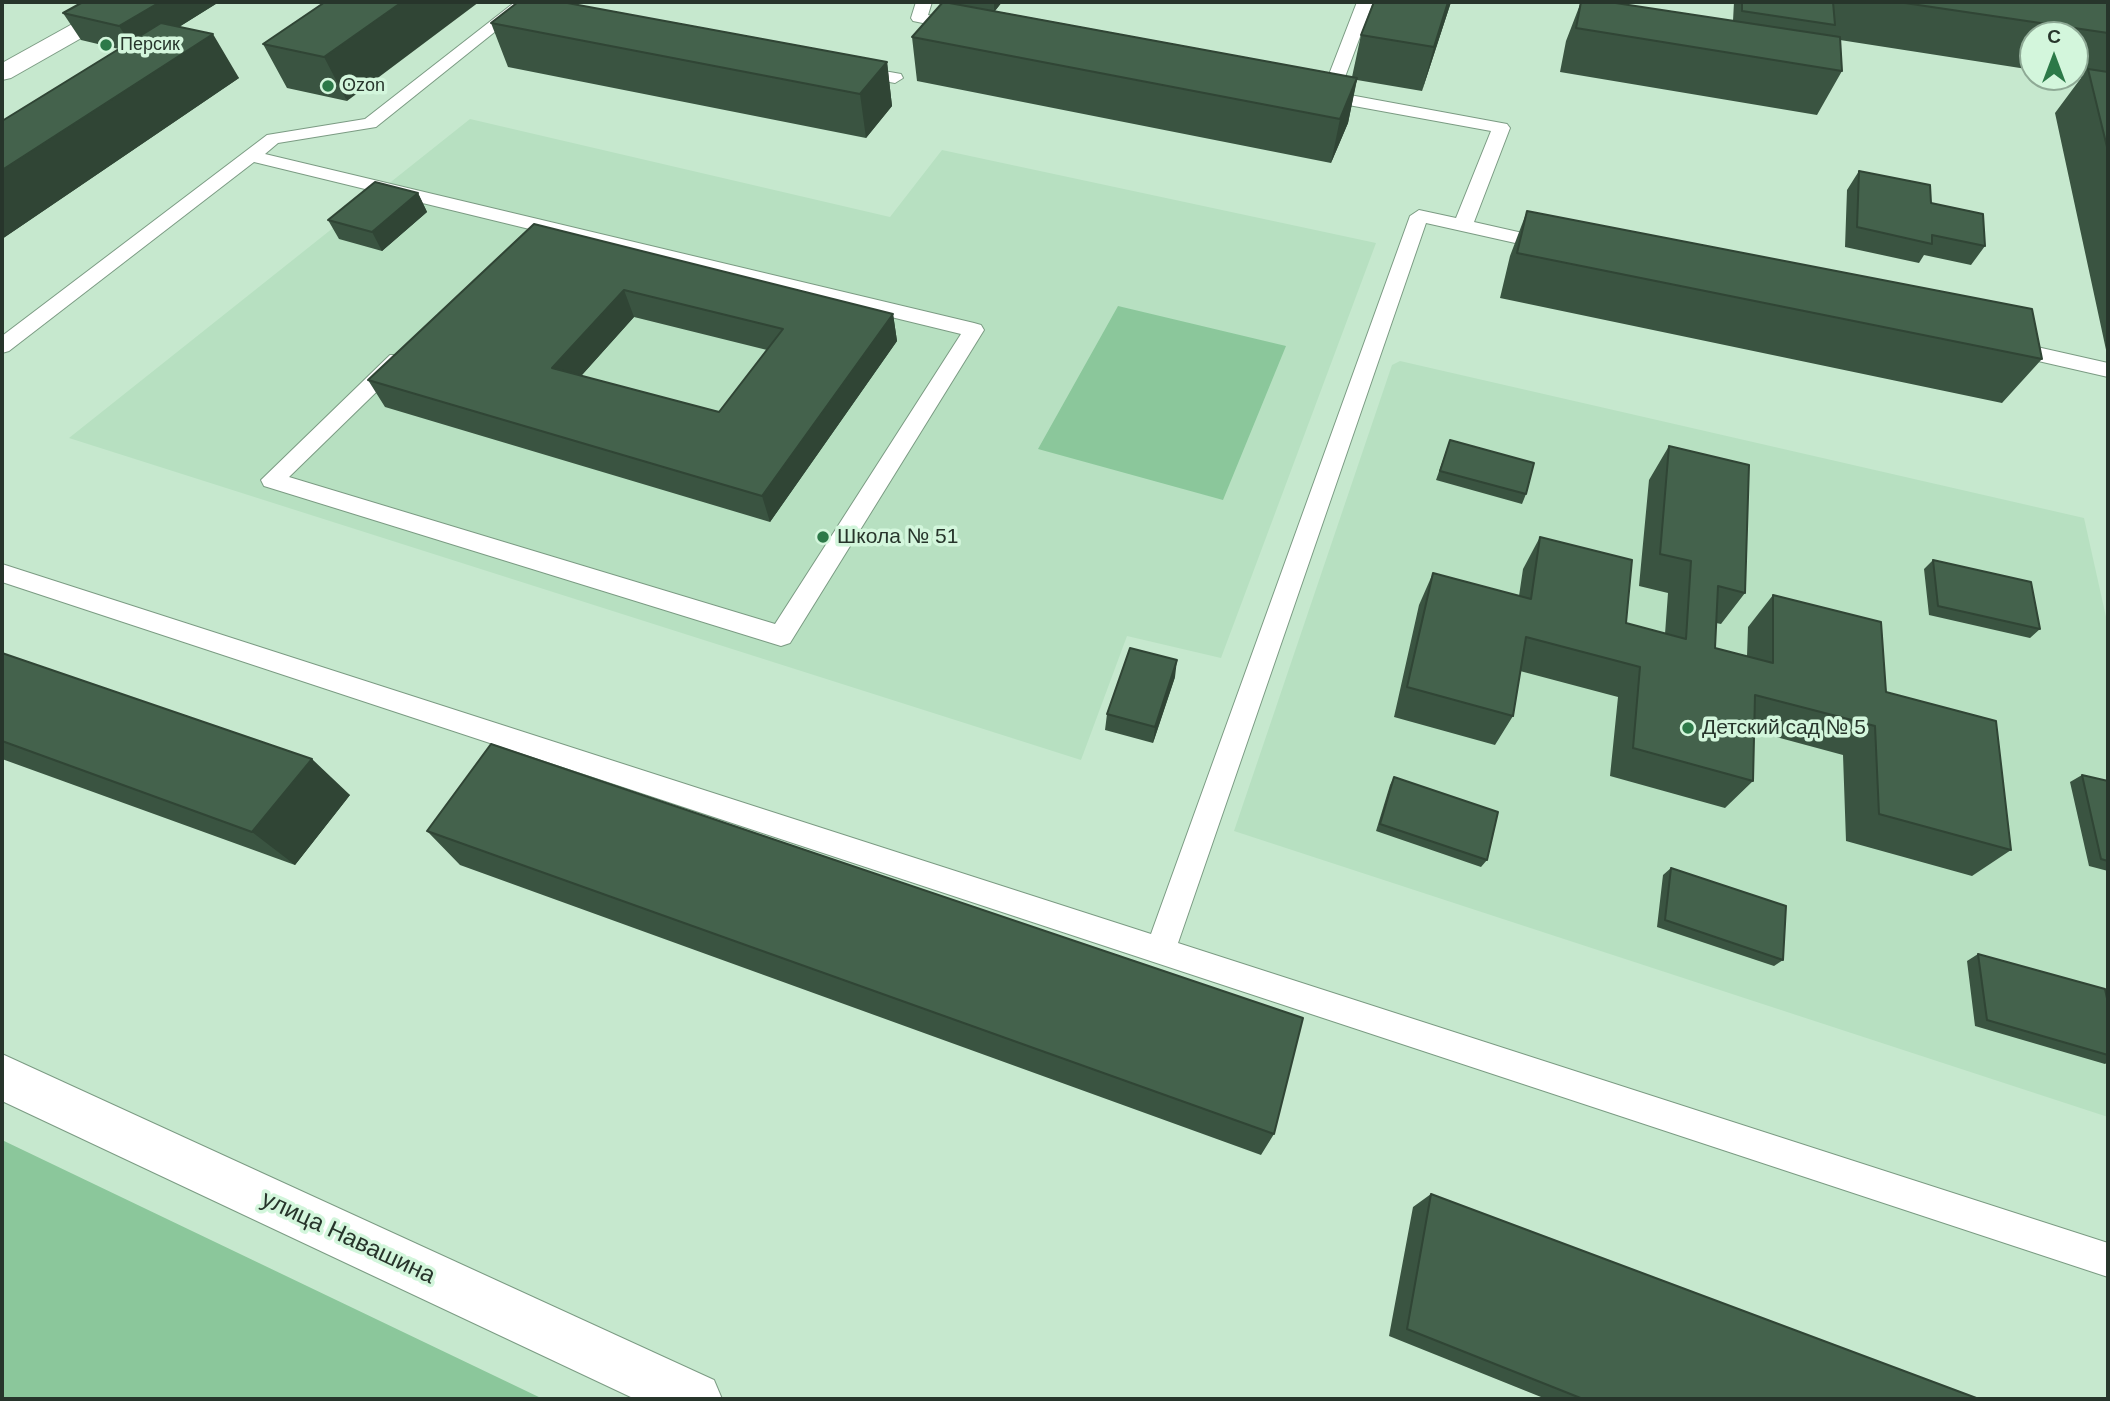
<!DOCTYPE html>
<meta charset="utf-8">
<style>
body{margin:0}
#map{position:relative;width:2110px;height:1401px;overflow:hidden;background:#c6e8ce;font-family:Arial,sans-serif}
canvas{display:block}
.frame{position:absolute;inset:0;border:4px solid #27352b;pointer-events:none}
.north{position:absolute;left:2019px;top:21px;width:70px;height:70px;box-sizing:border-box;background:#d3f6dc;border:2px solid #8ea995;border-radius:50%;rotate:0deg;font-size:19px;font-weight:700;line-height:28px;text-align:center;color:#27352b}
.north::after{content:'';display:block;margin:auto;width:24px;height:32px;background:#2c7948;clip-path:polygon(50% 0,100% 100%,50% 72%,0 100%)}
</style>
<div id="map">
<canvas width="2110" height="1401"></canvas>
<div class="frame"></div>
<div class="north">С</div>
</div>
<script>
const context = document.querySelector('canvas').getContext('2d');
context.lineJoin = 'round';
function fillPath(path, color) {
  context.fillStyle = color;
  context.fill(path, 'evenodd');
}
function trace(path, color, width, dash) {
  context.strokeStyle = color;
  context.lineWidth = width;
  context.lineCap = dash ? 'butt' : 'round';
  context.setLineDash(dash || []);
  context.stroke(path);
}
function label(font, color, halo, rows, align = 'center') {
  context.font = font + ' Arial,sans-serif';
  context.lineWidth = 7;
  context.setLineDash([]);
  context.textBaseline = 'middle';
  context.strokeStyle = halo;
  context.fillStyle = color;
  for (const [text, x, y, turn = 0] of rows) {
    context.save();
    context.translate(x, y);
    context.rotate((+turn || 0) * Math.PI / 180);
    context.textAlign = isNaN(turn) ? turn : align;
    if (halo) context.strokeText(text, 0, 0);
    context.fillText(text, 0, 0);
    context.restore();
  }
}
const built = new Path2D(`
 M 470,119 L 890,217 L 942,150 L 1376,243 L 1221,658 L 1127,636 L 1081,760 L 69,438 Z
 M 1400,361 L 2084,518 L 2108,626 L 2108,1117 L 1234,831 L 1392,365 Z`);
const green = new Path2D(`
 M 1118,306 L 1286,346 L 1223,500 L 1038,449 Z
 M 2,1140 L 543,1399 L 2,1399 Z`);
const service = new Path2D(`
 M 515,2 L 532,2 L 376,127 L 278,143 L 265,154 L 974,323 L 981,325 L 984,330 L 790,643 L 781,646 L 264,486 L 261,480 L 390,355 L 404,355 L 407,360 L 404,365 L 289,477 L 775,624 L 961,334 L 254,162 L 9,351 L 2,353 L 2,336 L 267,135 L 365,119 Z
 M 916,2 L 932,2 L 928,15 L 968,23 L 970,26 L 962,31 L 913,21 L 911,18 Z
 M 1357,2 L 1373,2 L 1339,93 L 1507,124 L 1510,128 L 1474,222 L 1558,241 L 1561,245 L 1551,251 L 1426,223 L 1178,943 L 2108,1243 L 2108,1277 L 2,582 L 2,564 L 1151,934 L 1410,216 L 1419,210 L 1456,218 L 1491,131 L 1310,98 L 1308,94 L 1310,90 L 1323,90 Z
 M 856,66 L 901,74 L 903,78 L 895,83 L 850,75 L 848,71 Z
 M 2006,340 L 2108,363 L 2108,377 L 1999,352 L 1996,347 L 1999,342 Z`);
const minor = new Path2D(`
 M 112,2 L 139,2 L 136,7 L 11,78 L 2,80 L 2,63 Z`);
const secondary = new Path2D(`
 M 2,1054 L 714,1380 L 722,1399 L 635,1399 L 2,1101 Z`);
const wall = new Path2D(`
 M 83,2 L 219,2 L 179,27 L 239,78 L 2,239 L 2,121 L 119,49 L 81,40 L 63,13 Z
 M 325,2 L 347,101 L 287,88 L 263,44 Z
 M 941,2 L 1002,2 L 995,11 L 1352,77 L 1361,35 L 1374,2 L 1451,2 L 1422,91 L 1357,80 L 1348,123 L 1331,163 L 917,81 L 912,37 L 943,2 Z
 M 1581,2 L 1609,2 L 1733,21 L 1734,2 L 2108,2 L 2108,359 L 2055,113 L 2081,78 L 2075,77 L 2075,35 L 2033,35 L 2033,70 L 1840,40 L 1842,71 L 1817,115 L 1560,72 L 1566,41 Z
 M 491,23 L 887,62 L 892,106 L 866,138 L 508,67 Z
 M 1859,171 L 1931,203 L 1985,246 L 1971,265 L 1924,255 L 1919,263 L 1845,247 L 1847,190 Z
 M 418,193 L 427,212 L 382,251 L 339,239 L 328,220 Z
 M 1527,211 L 2042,359 L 2002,403 L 1500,298 L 1510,256 Z
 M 534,224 L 893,314 L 897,341 L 770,522 L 385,407 L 368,380 ZM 634,317 L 767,350 L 719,412 L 581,376 Z
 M 1450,440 L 1526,494 L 1522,504 L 1436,480 Z
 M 1669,446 L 1745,593 L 1721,624 L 1716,623 L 1715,648 L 1747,656 L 1748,627 L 1773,595 L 1886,692 L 2011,850 L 1972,876 L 1846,841 L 1843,755 L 1754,731 L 1753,781 L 1725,808 L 1610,776 L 1618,697 L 1520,671 L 1513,716 L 1495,745 L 1394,717 L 1419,605 L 1433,573 L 1519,596 L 1523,569 L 1540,537 L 1626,623 L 1665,634 L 1668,593 L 1639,586 L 1649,480 Z
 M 1933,560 L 2040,629 L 2030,638 L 1929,615 L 1924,569 Z
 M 2,653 L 350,795 L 295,865 L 2,759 Z
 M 1175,677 L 1153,743 L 1105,730 L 1107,714 Z
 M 2082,775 L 2108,781 L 2108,871 L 2089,866 L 2070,782 Z
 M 1394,777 L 1487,860 L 1481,867 L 1376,831 L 1390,785 Z
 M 427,831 L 1274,1134 L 1261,1155 L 460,865 Z
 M 1671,868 L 1783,960 L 1774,966 L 1657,927 L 1663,875 Z
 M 1978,954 L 2108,1003 L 2108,1062 L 2105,1064 L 1975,1026 L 1967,961 Z
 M 1431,1194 L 1979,1399 L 1546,1399 L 1389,1336 L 1413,1207 Z`);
const shadedWall = new Path2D(`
 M 160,2 L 219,2 L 137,53 L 119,26 Z
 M 402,2 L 479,2 L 347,101 L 324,57 Z
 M 994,2 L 1002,2 L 994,12 Z
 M 1448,2 L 1451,2 L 1422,91 L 1434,47 Z
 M 213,34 L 239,78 L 2,239 L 2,170 Z
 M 887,62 L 892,106 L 866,138 L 860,94 Z
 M 1357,78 L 1348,123 L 1331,163 L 1340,119 Z
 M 418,193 L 427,212 L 382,251 L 372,232 Z
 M 624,290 L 634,317 L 564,395 L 552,368 Z
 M 893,314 L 897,341 L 770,522 L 762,496 Z
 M 1177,660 L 1175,677 L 1153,743 L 1155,727 Z
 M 312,759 L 350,795 L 295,865 L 252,832 Z`);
const building = new Path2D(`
 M 83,2 L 160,2 L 119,26 L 63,13 Z
 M 325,2 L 402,2 L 324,57 L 263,44 Z
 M 518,2 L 562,2 L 887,62 L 860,94 L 491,23 Z
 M 943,2 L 944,2 L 1357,78 L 1340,119 L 912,37 Z
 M 1374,2 L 1448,2 L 1434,47 L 1361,35 Z
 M 1581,2 L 1609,2 L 1840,37 L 1842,71 L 1576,28 Z
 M 1742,2 L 1833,2 L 1835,25 L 1742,11 Z
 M 1898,2 L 2108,2 L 2108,33 Z
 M 161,23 L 213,34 L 2,170 L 2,121 Z
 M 2088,69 L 2108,72 L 2108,151 Z
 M 1859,171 L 1930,185 L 1931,203 L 1983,214 L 1985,246 L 1932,235 L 1932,244 L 1857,227 Z
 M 375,182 L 418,193 L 372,232 L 328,220 Z
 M 1527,211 L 2032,309 L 2042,359 L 1517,253 Z
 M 534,224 L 893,314 L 762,496 L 368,380 ZM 624,290 L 783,329 L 719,412 L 552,368 Z
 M 1450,440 L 1534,463 L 1526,494 L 1440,471 Z
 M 1669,446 L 1749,465 L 1745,593 L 1718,586 L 1715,648 L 1773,663 L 1773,595 L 1881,622 L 1886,692 L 1996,721 L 2011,850 L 1879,814 L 1875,726 L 1755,695 L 1753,781 L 1633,748 L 1640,667 L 1526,637 L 1513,716 L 1407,687 L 1433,573 L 1531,599 L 1540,537 L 1632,560 L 1626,623 L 1686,639 L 1691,561 L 1660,554 Z
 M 1933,560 L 2031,582 L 2040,629 L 1938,606 Z
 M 1130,648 L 1177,660 L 1155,727 L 1107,714 Z
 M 2,653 L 312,759 L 252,832 L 2,741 Z
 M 491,744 L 1303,1018 L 1274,1134 L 427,831 Z
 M 2082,775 L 2108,781 L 2108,861 L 2101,859 Z
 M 1394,777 L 1498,812 L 1487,860 L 1380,824 Z
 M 1671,868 L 1786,906 L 1783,960 L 1665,920 Z
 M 1978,954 L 2105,989 L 2108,1003 L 2108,1055 L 1987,1020 Z
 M 1431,1194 L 1979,1399 L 1583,1399 L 1407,1329 Z`);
const markers = [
 [106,45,7,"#2c7948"],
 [328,86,7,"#2c7948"],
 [823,537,7,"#2c7948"],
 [1688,728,7,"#2c7948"]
];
const farPoinames = [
 ["Персик",120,45],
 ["Ozon",342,86]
];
const poiNames = [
 ["Школа № 51",837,537],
 ["Детский сад № 5",1702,728]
];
const nearStreetnames = [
 ["улица Навашина",348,1238,25]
];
fillPath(built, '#b7e0c1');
fillPath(green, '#8bc79b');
trace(service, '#7b9b83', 2);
trace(minor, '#7b9b83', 2);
trace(secondary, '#7b9b83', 2);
fillPath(service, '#fff');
fillPath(minor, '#fff');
fillPath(secondary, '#fff');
fillPath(wall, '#3a5441');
fillPath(shadedWall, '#304535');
fillPath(building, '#44624c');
trace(building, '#304535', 2);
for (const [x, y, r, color] of markers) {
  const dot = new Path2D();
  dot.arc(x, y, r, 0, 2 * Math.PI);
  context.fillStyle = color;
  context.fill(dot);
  trace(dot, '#d3f6dc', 2.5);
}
label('18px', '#27352b', '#d3f6dc', farPoinames, 'left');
label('21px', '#27352b', '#d3f6dc', poiNames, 'left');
label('24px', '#27352b', '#d3f6dc', nearStreetnames);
</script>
